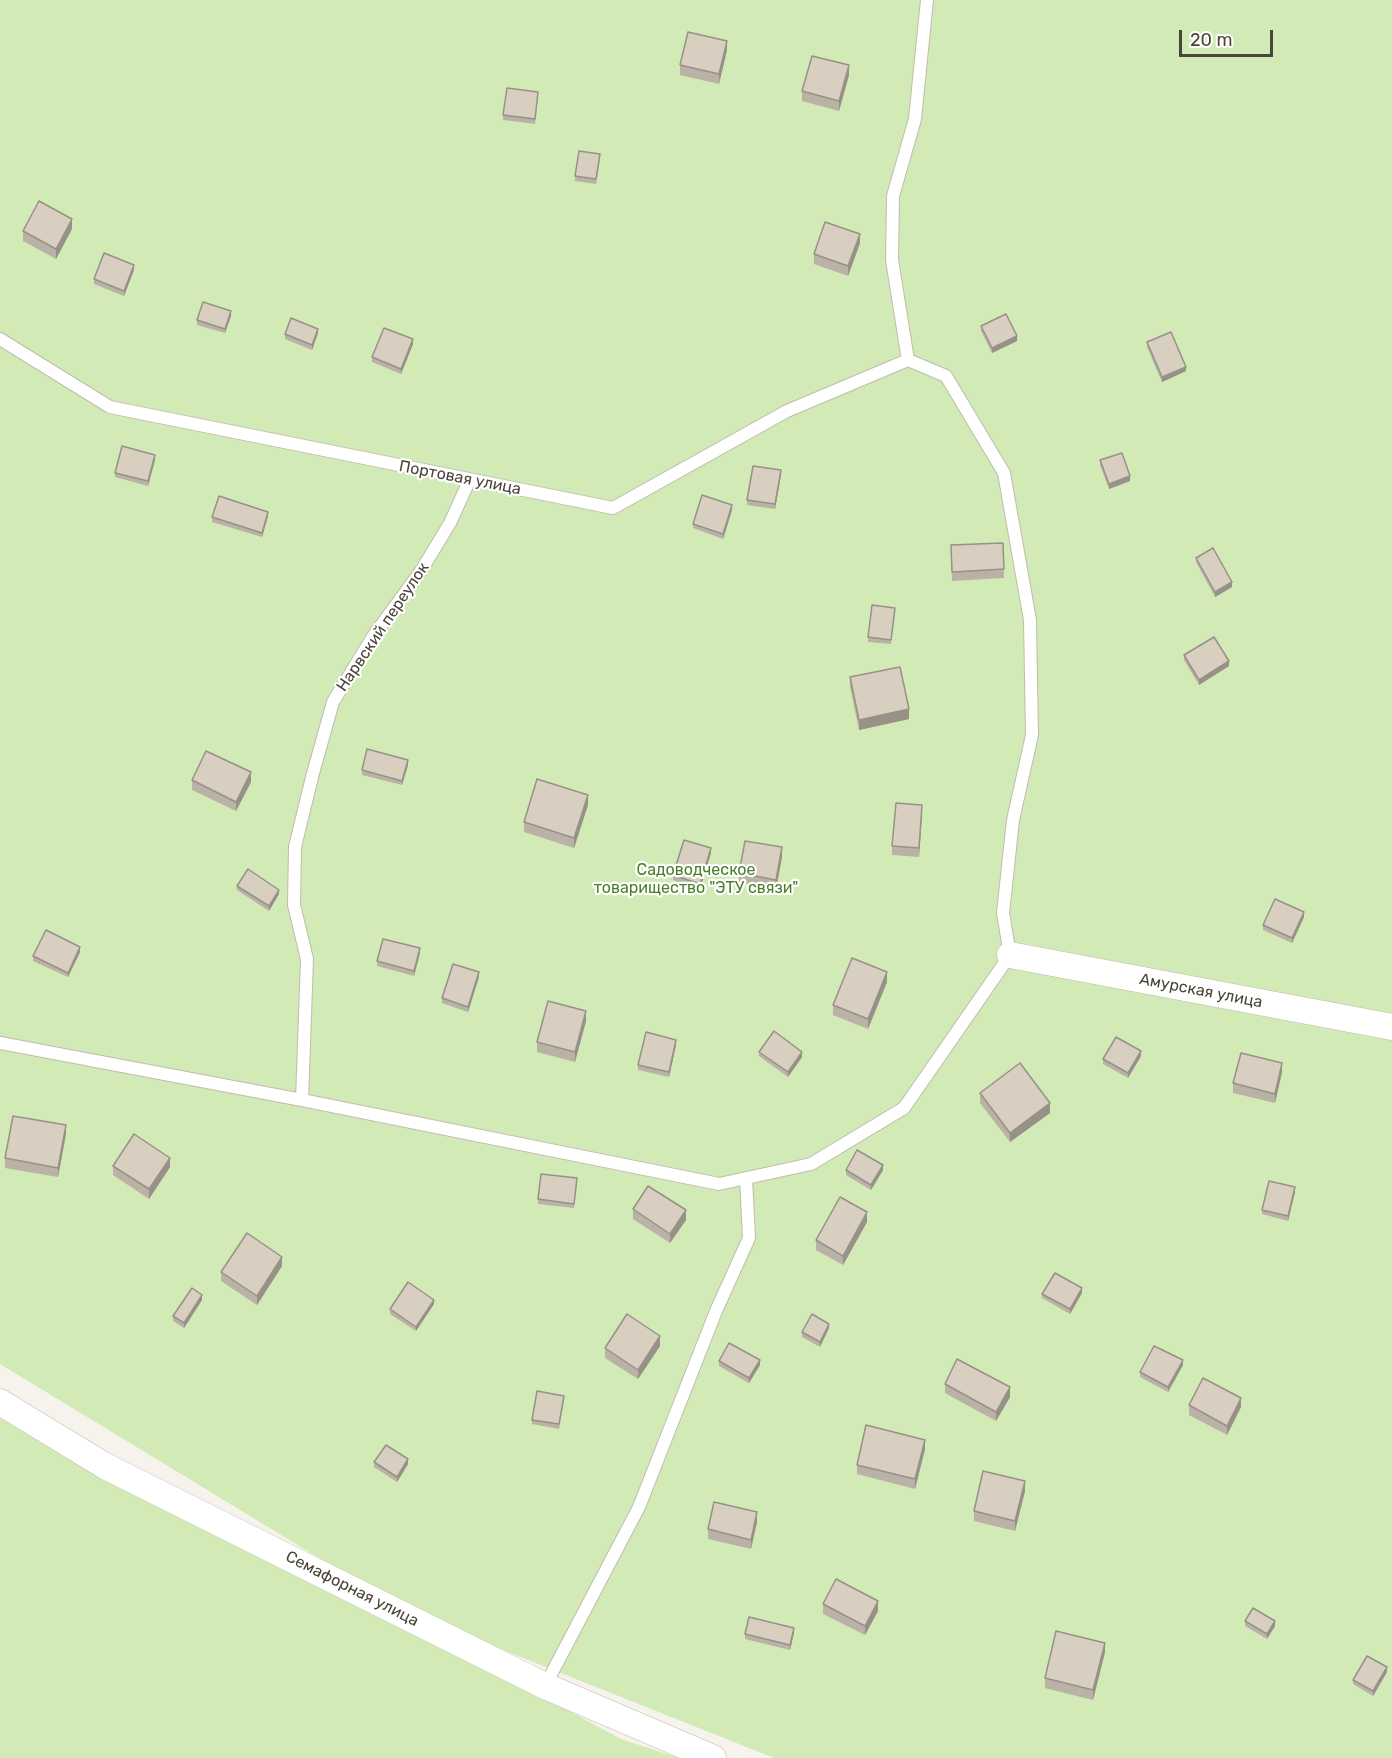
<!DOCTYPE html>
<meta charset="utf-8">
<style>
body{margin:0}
#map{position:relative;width:1392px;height:1758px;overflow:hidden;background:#f6f3ec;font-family:Rubik,sans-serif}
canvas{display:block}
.scale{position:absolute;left:1179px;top:30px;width:94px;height:27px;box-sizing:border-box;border:3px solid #4b4439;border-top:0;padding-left:8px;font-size:18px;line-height:21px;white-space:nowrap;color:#4b4439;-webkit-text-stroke:4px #fff;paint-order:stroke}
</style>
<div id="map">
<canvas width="1392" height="1758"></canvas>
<div class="scale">20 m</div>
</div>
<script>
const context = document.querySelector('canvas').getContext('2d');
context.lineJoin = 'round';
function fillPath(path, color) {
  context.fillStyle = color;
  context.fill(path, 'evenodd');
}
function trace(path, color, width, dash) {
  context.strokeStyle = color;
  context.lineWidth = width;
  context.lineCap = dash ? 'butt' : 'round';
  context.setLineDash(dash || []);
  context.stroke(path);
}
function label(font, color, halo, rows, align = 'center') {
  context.font = font + ' Rubik,sans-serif';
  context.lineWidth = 4.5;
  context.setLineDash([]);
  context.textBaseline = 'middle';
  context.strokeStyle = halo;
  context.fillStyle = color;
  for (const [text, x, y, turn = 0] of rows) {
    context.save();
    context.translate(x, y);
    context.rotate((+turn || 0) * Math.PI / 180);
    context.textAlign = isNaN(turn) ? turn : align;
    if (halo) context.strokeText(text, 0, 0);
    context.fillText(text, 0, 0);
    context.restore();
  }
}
const green = new Path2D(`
 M 0,0 L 1392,0 L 1392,1758 L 774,1758 L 408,1612 L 0,1364 Z
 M 0,1403 L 621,1739 L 679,1758 L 0,1758 Z`);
const service = new Path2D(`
 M 0,339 L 110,407 L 613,508 L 787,411 L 908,360
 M 908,360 L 892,260 L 893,196 L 915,119 L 927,0
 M 0,1043 L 302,1100 L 719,1184 L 811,1164 L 904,1108 L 1010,955 L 1003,913 L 1013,820 L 1032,735 L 1030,620 L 1004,473 L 946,376 L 908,360
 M 302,1100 L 307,959 L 294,905 L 295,847 L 312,777 L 333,702 L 374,635 L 421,571 L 450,523 L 470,479
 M 545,1686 L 639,1507 L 716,1311 L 749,1238 L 746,1178`);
const minor = new Path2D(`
 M 1010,955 L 1392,1027
 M 0,1402 L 105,1466 L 545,1686 L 713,1758`);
const wall = new Path2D(`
 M 727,50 L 719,84 L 680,75 L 680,65 Z
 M 849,75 L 839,111 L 802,101 L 802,91 Z
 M 538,97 L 535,124 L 503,120 L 503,115 Z
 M 600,159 L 596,184 L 575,181 L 575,176 Z
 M 72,229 L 56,259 L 23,241 L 23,231 Z
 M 860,243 L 848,276 L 814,264 L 814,254 Z
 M 134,270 L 124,296 L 94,284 L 94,279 Z
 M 231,316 L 225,333 L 197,325 L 197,320 Z
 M 981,326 L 1017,341 L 992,353 L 981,331 Z
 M 318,333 L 312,350 L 285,339 L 285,334 Z
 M 1147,342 L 1186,371 L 1162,382 L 1147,347 Z
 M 413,344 L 401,374 L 372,362 L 372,357 Z
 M 155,460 L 148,486 L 115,477 L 115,473 Z
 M 1100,460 L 1130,481 L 1109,489 L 1100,465 Z
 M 781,475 L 775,509 L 747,505 L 747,500 Z
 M 732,510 L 723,539 L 693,528 L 693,524 Z
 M 268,516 L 262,537 L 212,522 L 212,517 Z
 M 1003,543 L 1004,578 L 952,581 L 951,545 Z
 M 1196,558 L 1232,587 L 1215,597 L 1196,562 Z
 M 895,613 L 891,644 L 868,642 L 868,637 Z
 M 1184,655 L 1229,666 L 1199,685 L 1184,660 Z
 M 850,677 L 909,719 L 859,730 L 850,687 Z
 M 408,765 L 402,785 L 362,775 L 362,770 Z
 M 192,780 L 251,782 L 236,811 L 192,790 Z
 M 588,805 L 574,848 L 524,832 L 524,822 Z
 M 922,814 L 919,857 L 892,855 L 892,846 Z
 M 711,853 L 700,889 L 673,880 L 673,875 Z
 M 782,857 L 776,889 L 739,882 L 739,873 Z
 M 237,886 L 279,894 L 269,911 L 237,890 Z
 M 1304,917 L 1292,943 L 1263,930 L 1263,925 Z
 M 80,952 L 68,977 L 33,961 L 33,956 Z
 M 420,953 L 414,976 L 377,966 L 377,961 Z
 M 479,977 L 468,1012 L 442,1003 L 442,998 Z
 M 887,982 L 868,1029 L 833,1015 L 833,1005 Z
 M 586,1021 L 575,1062 L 537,1052 L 537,1042 Z
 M 676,1045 L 669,1077 L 638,1070 L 638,1065 Z
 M 759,1052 L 802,1057 L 788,1077 L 759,1056 Z
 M 1141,1056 L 1128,1078 L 1103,1064 L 1103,1059 Z
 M 1282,1072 L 1275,1103 L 1233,1093 L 1233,1083 Z
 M 980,1093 L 1050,1113 L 1010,1142 L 980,1103 Z
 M 66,1134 L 58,1177 L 5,1168 L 5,1158 Z
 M 113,1166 L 170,1167 L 149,1199 L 113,1175 Z
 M 846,1170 L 883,1170 L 871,1190 L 846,1175 Z
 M 577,1183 L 574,1208 L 538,1204 L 538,1199 Z
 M 1295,1192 L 1288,1221 L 1262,1214 L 1262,1210 Z
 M 633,1209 L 686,1220 L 670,1243 L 633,1219 Z
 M 867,1222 L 843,1265 L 816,1250 L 816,1240 Z
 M 282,1266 L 257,1305 L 221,1281 L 221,1272 Z
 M 1082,1293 L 1070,1314 L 1042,1298 L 1042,1294 Z
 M 202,1300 L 184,1328 L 173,1321 L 173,1316 Z
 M 434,1304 L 416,1331 L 390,1314 L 390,1309 Z
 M 829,1328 L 820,1347 L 802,1337 L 802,1332 Z
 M 660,1346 L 638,1379 L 605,1358 L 605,1348 Z
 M 719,1361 L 760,1365 L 749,1383 L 719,1366 Z
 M 1183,1365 L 1168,1392 L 1140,1377 L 1140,1372 Z
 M 945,1384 L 1010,1397 L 996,1421 L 945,1393 Z
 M 564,1400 L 559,1429 L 532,1424 L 532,1420 Z
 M 1189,1405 L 1241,1407 L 1227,1435 L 1189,1415 Z
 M 925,1449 L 915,1489 L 857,1474 L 857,1465 Z
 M 374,1462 L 408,1464 L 397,1482 L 374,1467 Z
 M 1025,1491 L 1015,1531 L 974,1521 L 974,1511 Z
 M 757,1522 L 751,1549 L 708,1539 L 708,1529 Z
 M 823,1604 L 878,1611 L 865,1635 L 823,1614 Z
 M 1245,1621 L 1275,1626 L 1267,1639 L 1245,1626 Z
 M 794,1633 L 790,1650 L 745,1639 L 745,1634 Z
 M 1105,1652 L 1093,1700 L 1045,1688 L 1045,1678 Z
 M 1387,1672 L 1373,1696 L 1353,1684 L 1353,1680 Z`);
const shadedWall = new Path2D(`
 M 727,41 L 727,50 L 719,84 L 719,74 Z
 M 849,65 L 849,75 L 839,111 L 839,101 Z
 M 72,219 L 72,229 L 56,259 L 56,249 Z
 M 860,234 L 860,243 L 848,276 L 848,266 Z
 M 134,265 L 134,270 L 124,296 L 124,291 Z
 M 231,311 L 231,316 L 225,333 L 225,329 Z
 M 318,329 L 318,333 L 312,350 L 312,345 Z
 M 1017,336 L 1017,341 L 992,353 L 992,348 Z
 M 413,339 L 413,344 L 401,374 L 401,369 Z
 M 1186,367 L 1186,371 L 1162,382 L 1162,377 Z
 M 155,455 L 155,460 L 148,486 L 148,481 Z
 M 781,470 L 781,475 L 775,509 L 775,504 Z
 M 1130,476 L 1130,481 L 1109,489 L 1109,484 Z
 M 732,505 L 732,510 L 723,539 L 723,534 Z
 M 268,512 L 268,516 L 262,537 L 262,533 Z
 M 1232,582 L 1232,587 L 1215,597 L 1215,592 Z
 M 1229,661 L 1229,666 L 1199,685 L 1199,680 Z
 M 909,709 L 909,719 L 859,730 L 859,720 Z
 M 408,760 L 408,765 L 402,785 L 402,781 Z
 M 251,772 L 251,782 L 236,811 L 236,802 Z
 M 588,795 L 588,805 L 574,848 L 574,838 Z
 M 922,805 L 922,814 L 919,857 L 919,848 Z
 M 782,847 L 782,857 L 776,889 L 776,880 Z
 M 711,848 L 711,853 L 700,889 L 700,884 Z
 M 279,890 L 279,894 L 269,911 L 269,906 Z
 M 1304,912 L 1304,917 L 1292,943 L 1292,938 Z
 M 80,947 L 80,952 L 68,977 L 68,973 Z
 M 420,948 L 420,953 L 414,976 L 414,971 Z
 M 479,972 L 479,977 L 468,1012 L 468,1007 Z
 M 887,972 L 887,982 L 868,1029 L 868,1019 Z
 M 586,1011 L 586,1021 L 575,1062 L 575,1052 Z
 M 676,1040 L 676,1045 L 669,1077 L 669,1072 Z
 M 1141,1051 L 1141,1056 L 1128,1078 L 1128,1073 Z
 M 802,1052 L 802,1057 L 788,1077 L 788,1072 Z
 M 1282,1063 L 1282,1072 L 1275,1103 L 1275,1094 Z
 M 1050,1103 L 1050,1113 L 1010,1142 L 1010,1133 Z
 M 66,1125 L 66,1134 L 58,1177 L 58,1168 Z
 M 170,1158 L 170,1167 L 149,1199 L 149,1189 Z
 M 883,1165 L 883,1170 L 871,1190 L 871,1185 Z
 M 1295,1187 L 1295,1192 L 1288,1221 L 1288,1216 Z
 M 686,1210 L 686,1220 L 670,1243 L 670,1234 Z
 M 867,1212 L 867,1222 L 843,1265 L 843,1256 Z
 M 282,1257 L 282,1266 L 257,1305 L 257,1296 Z
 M 1082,1288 L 1082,1293 L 1070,1314 L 1070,1309 Z
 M 202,1295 L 202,1300 L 184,1328 L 184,1323 Z
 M 434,1300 L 434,1304 L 416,1331 L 416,1327 Z
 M 829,1324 L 829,1328 L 820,1347 L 820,1342 Z
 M 660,1336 L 660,1346 L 638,1379 L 638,1370 Z
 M 760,1360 L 760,1365 L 749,1383 L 749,1378 Z
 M 1183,1360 L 1183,1365 L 1168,1392 L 1168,1387 Z
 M 1010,1387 L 1010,1397 L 996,1421 L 996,1412 Z
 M 1241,1398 L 1241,1407 L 1227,1435 L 1227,1426 Z
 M 925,1440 L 925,1449 L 915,1489 L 915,1479 Z
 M 408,1459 L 408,1464 L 397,1482 L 397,1477 Z
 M 1025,1481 L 1025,1491 L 1015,1531 L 1015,1521 Z
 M 757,1512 L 757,1522 L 751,1549 L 751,1540 Z
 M 878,1601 L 878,1611 L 865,1635 L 865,1626 Z
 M 1275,1621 L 1275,1626 L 1267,1639 L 1267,1634 Z
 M 794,1628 L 794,1633 L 790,1650 L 790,1645 Z
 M 1105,1643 L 1105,1652 L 1093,1700 L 1093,1690 Z
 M 1387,1667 L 1387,1672 L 1373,1696 L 1373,1691 Z`);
const building = new Path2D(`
 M 688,32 L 727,41 L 719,74 L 680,65 Z
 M 812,56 L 849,65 L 839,101 L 802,91 Z
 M 507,88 L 538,92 L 535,119 L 503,115 Z
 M 579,151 L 600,154 L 596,179 L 575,176 Z
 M 39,201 L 72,219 L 56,249 L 23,231 Z
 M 825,222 L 860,234 L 848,266 L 814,254 Z
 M 104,253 L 134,265 L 124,291 L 94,279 Z
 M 203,302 L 231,311 L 225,329 L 197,320 Z
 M 1006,314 L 1017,336 L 992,348 L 981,326 Z
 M 291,318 L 318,329 L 312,345 L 285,334 Z
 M 384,328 L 413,339 L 401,369 L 372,357 Z
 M 1171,332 L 1186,367 L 1162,377 L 1147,342 Z
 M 122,446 L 155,455 L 148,481 L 115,473 Z
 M 1122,453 L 1130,476 L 1109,484 L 1100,460 Z
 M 753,466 L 781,470 L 775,504 L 747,500 Z
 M 702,495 L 732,505 L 723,534 L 693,524 Z
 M 219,496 L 268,512 L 262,533 L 212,517 Z
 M 1003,543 L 1004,569 L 952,572 L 951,545 Z
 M 1213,548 L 1232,582 L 1215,592 L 1196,558 Z
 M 872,605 L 895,608 L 891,640 L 868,637 Z
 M 1214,637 L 1229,661 L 1199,680 L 1184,655 Z
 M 900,667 L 909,709 L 859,720 L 850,677 Z
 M 367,749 L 408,760 L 402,781 L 362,770 Z
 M 206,751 L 251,772 L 236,802 L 192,780 Z
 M 537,779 L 588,795 L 574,838 L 524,822 Z
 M 896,803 L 922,805 L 919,848 L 892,846 Z
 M 684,840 L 711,848 L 700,884 L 673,875 Z
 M 745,841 L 782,847 L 776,880 L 739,873 Z
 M 248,869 L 279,890 L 269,906 L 237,886 Z
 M 1275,899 L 1304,912 L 1292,938 L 1263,925 Z
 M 46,930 L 80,947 L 68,973 L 33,956 Z
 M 383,939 L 420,948 L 414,971 L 377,961 Z
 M 852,958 L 887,972 L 868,1019 L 833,1005 Z
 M 453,964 L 479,972 L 468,1007 L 442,998 Z
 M 548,1001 L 586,1011 L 575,1052 L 537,1042 Z
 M 774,1031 L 802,1052 L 788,1072 L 759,1052 Z
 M 646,1032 L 676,1040 L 669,1072 L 638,1065 Z
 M 1116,1037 L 1141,1051 L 1128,1073 L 1103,1059 Z
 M 1241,1053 L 1282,1063 L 1275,1094 L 1233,1083 Z
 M 1020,1063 L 1050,1103 L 1010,1133 L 980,1093 Z
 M 13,1116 L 66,1125 L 58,1168 L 5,1158 Z
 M 134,1134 L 170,1158 L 149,1189 L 113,1166 Z
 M 857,1150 L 883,1165 L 871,1185 L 846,1170 Z
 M 541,1174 L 577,1178 L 574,1204 L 538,1199 Z
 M 1269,1181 L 1295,1187 L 1288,1216 L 1262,1210 Z
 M 648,1186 L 686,1210 L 670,1234 L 633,1209 Z
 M 840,1197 L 867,1212 L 843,1256 L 816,1240 Z
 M 247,1233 L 282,1257 L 257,1296 L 221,1272 Z
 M 1055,1273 L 1082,1288 L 1070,1309 L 1042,1294 Z
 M 408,1282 L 434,1300 L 416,1327 L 390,1309 Z
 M 192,1288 L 202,1295 L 184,1323 L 173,1316 Z
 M 627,1314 L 660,1336 L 638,1370 L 605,1348 Z
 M 812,1314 L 829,1324 L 820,1342 L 802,1332 Z
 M 729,1343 L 760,1360 L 749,1378 L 719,1361 Z
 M 1154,1346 L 1183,1360 L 1168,1387 L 1140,1372 Z
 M 957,1359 L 1010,1387 L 996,1412 L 945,1384 Z
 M 1203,1378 L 1241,1398 L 1227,1426 L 1189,1405 Z
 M 537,1391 L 564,1396 L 559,1424 L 532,1420 Z
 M 866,1425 L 925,1440 L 915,1479 L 857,1465 Z
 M 386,1445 L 408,1459 L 397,1477 L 374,1462 Z
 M 983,1471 L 1025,1481 L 1015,1521 L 974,1511 Z
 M 714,1502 L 757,1512 L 751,1540 L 708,1529 Z
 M 836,1579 L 878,1601 L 865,1626 L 823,1604 Z
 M 1253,1608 L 1275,1621 L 1267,1634 L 1245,1621 Z
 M 749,1617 L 794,1628 L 790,1645 L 745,1634 Z
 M 1056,1631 L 1105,1643 L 1093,1690 L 1045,1678 Z
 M 1367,1656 L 1387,1667 L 1373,1691 L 1353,1680 Z`);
const streetNames = [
 ["Портовая улица",460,478,11],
 ["Нарвский переулок",383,627,-56],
 ["Амурская улица",1201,991,11],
 ["Семафорная улица",352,1589,27]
];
const parkNames = [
 ["Садоводческое",696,870],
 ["товарищество \"ЭТУ связи\"",696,888]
];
fillPath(green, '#d2eab5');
trace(service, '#c2bbae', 14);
trace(minor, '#c2bbae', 27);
trace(service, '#fff', 12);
trace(minor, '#fff', 26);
fillPath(wall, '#bab2a6');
fillPath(shadedWall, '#979187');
fillPath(building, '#d8cfc1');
trace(building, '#979187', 1.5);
label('16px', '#4b4439', '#fff', streetNames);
label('16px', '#4a7f2a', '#fff', parkNames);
</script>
